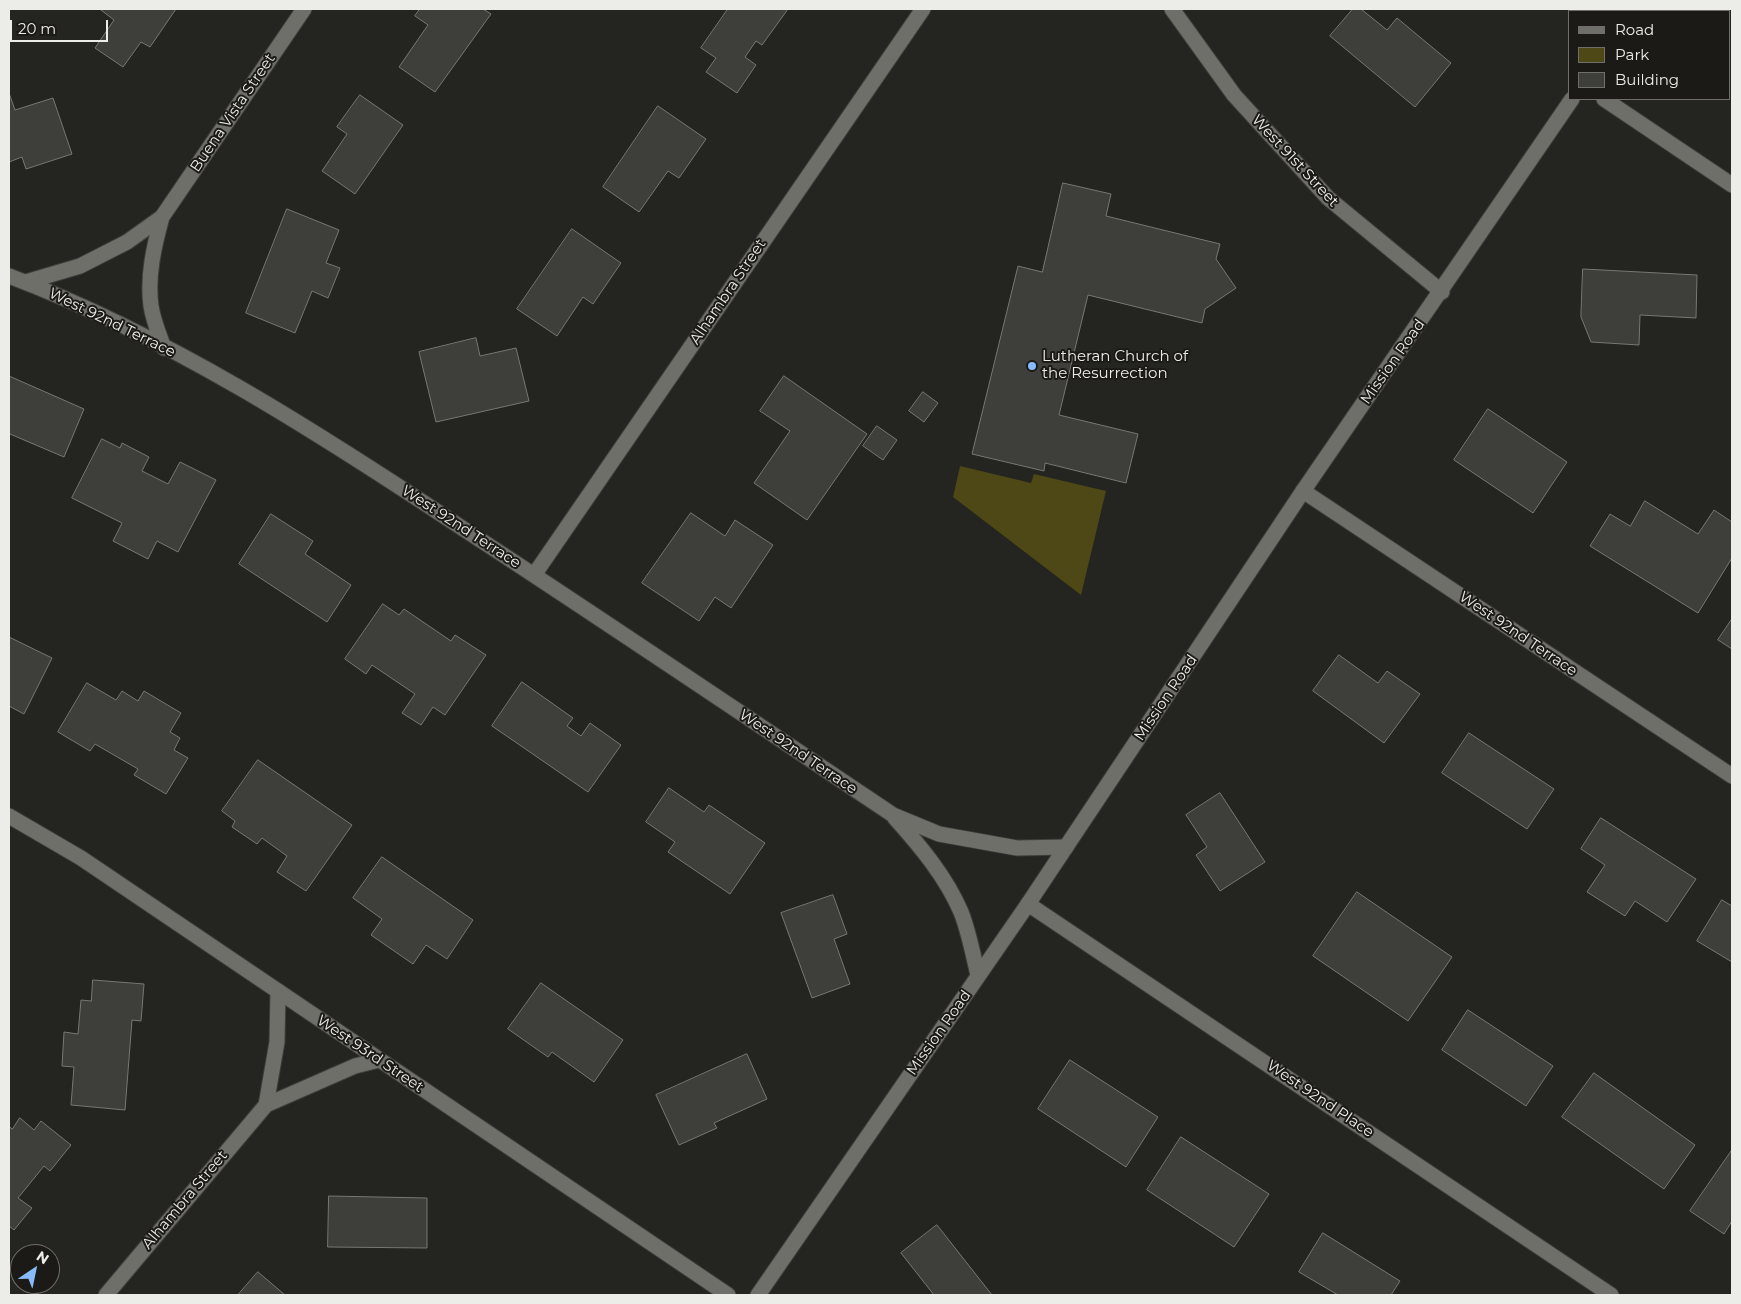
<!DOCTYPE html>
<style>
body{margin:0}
#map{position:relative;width:1741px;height:1304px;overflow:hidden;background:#242420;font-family:Montserrat,sans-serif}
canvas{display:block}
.frame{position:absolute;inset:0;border:10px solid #ecece9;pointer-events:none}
.legend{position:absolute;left:1568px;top:10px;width:162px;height:90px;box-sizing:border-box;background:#1b1a17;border:1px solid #6f6e6b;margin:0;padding:6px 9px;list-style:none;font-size:15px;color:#ecece9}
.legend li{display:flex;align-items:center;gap:10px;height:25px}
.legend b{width:25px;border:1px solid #6f6e6b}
.north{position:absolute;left:10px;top:1244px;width:50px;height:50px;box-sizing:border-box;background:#1b1a17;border:1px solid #6f6e6b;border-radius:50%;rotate:34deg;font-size:14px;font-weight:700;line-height:20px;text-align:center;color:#ecece9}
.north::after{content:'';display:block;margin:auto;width:18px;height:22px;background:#87bbfb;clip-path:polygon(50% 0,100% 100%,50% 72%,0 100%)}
.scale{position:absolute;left:10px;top:20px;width:98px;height:22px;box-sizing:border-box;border:2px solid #ecece9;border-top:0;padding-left:6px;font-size:15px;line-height:18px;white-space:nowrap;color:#ecece9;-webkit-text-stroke:4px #1b1a17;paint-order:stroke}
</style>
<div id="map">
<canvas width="1741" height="1304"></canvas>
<div class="frame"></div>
<ul class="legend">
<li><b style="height:6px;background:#6f6f6a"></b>Road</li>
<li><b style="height:14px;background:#4d4815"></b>Park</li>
<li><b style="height:14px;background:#3e3e3a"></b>Building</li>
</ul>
<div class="north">N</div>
<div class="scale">20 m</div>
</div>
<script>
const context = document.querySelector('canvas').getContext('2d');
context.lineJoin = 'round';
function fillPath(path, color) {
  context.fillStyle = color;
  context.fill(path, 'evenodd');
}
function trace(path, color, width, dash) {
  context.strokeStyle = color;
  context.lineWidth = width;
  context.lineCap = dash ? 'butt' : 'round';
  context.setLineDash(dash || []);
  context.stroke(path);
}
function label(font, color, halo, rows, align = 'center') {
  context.font = font + ' Montserrat,sans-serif';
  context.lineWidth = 4;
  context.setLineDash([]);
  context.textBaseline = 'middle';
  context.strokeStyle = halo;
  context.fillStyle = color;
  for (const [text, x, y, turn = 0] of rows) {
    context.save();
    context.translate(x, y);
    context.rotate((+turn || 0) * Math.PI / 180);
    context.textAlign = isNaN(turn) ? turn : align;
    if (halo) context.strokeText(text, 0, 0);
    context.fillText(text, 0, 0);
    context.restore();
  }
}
const green = new Path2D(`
 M 960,466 L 1031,483 L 1034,474 L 1106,491 L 1081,595 L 953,497 Z`);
const building = new Path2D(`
 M 102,9 L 176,9 L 150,47 L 141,42 L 123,67 L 95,48 L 114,20 L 101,10 Z
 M 420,9 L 483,9 L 491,14 L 435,92 L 399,67 L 428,25 L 415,16 Z
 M 728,9 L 788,9 L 762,45 L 756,41 L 745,57 L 756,65 L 737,93 L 706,72 L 716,58 L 701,48 Z
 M 1353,9 L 1361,9 L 1387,30 L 1397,18 L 1451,63 L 1415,107 L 1330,36 Z
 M 9,93 L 15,110 L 53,98 L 72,154 L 26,169 L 22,157 L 9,162 Z
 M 360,95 L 403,125 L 355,194 L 322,171 L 347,134 L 337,127 Z
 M 658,106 L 706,139 L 679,178 L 668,171 L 639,212 L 603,187 Z
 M 1063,183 L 1111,194 L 1106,216 L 1220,244 L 1216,259 L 1236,288 L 1205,309 L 1202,323 L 1088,295 L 1059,415 L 1138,434 L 1126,483 L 1045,463 L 1044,471 L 972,454 L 1018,266 L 1042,272 Z
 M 287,209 L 339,230 L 326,263 L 340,268 L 328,298 L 312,291 L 295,333 L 246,313 Z
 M 572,229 L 621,263 L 593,304 L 583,297 L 557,336 L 517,309 Z
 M 1583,269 L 1697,275 L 1696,318 L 1640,315 L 1639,345 L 1591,342 L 1581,317 Z
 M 476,338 L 480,356 L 516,348 L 529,401 L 436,422 L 419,352 Z
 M 9,376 L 84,409 L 64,457 L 10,434 L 9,437 Z
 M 784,376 L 867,434 L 807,520 L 754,483 L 790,431 L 760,411 Z
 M 923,392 L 938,403 L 924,422 L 909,411 Z
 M 1488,409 L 1567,462 L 1533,513 L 1454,460 Z
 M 877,426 L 897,440 L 883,460 L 863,446 Z
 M 102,439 L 120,448 L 122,443 L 149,457 L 142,471 L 168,484 L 180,462 L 216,480 L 178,552 L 157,541 L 148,559 L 113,541 L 122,523 L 72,498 Z
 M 1645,501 L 1698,534 L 1714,510 L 1732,522 L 1732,558 L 1698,613 L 1590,546 L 1610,514 L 1630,526 Z
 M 691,513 L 725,536 L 735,520 L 773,545 L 731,608 L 715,597 L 699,621 L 642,583 Z
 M 271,514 L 313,541 L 305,554 L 351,585 L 327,622 L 239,564 Z
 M 383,604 L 399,615 L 404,609 L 451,641 L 455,635 L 486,655 L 445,715 L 433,707 L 421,725 L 402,713 L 415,694 L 372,665 L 366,674 L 345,659 Z
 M 1732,619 L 1732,649 L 1718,640 Z
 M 9,637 L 52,658 L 24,714 L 9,706 Z
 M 1339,655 L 1378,683 L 1387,671 L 1420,694 L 1384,743 L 1313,691 Z
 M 522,682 L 573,718 L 567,726 L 581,736 L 590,723 L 621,745 L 588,792 L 492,726 Z
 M 87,683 L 116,700 L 122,691 L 138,701 L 144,691 L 181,713 L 170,732 L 180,738 L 174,750 L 188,758 L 166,794 L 134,775 L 138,769 L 95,744 L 90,751 L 58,732 Z
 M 1469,733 L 1554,789 L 1527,829 L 1442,773 Z
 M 258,760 L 352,825 L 306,891 L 277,872 L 287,856 L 262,838 L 257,844 L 232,827 L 235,821 L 222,811 Z
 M 669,788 L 704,812 L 709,805 L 765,843 L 730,894 L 668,852 L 675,842 L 646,822 Z
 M 1220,793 L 1265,862 L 1220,891 L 1196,855 L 1207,847 L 1186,815 Z
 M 1601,818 L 1696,879 L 1667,922 L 1635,901 L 1625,916 L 1587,892 L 1605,865 L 1581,849 Z
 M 382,857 L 473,920 L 447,959 L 426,945 L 413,964 L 371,935 L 382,919 L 353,898 Z
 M 1357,892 L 1452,957 L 1408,1021 L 1313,956 Z
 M 833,895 L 847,934 L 834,939 L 850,984 L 812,998 L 781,913 Z
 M 1722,900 L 1732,906 L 1732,962 L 1697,941 Z
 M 93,980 L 144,984 L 141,1021 L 132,1020 L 125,1110 L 71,1105 L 74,1067 L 62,1066 L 64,1032 L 78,1034 L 81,1000 L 91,1001 Z
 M 541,983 L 623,1040 L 594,1082 L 552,1052 L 548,1057 L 508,1029 Z
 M 1468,1010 L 1553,1066 L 1526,1106 L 1442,1050 Z
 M 747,1054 L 767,1099 L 714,1123 L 717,1128 L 679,1145 L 656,1095 Z
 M 1070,1060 L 1158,1117 L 1126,1167 L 1038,1109 Z
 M 1594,1073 L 1695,1145 L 1664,1189 L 1562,1117 Z
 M 20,1118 L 34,1130 L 41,1121 L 71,1145 L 50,1171 L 44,1166 L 18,1198 L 32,1208 L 14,1230 L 9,1226 L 9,1126 L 12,1129 Z
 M 1181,1137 L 1269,1194 L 1234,1247 L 1147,1190 Z
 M 1732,1150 L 1732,1221 L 1724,1234 L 1690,1211 Z
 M 329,1196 L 427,1198 L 427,1248 L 328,1247 Z
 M 937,1225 L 992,1295 L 934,1295 L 901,1253 Z
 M 1323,1233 L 1400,1281 L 1391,1295 L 1338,1295 L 1299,1272 Z
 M 258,1272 L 285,1295 L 238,1295 Z`);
const minor = new Path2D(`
 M 1172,9 L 1234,95 L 1328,198 L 1442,292
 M 1604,99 L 1732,185
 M 162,217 C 154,246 147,276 151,306 C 153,320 159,334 164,348
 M 9,276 C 168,336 317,432 459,526 C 605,621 748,718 893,815 L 939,834 L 1017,848 L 1066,847
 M 26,282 L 80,266 L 127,242 L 162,217 L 304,9
 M 1303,491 L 1732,776
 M 534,575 L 923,9
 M 895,818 C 921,847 946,877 961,912 C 969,932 973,955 978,975
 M 1028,904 L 1611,1295
 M 266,1105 L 277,1042 L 278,991
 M 106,1295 L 266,1105 L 355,1066 L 379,1060`);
const tertiary = new Path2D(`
 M 9,816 L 81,858 L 728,1295`);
const secondary = new Path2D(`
 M 1632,11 L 1634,9
 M 758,1295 L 1028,904 L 1303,491 L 1572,99`);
const markers = [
 [1032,366,5,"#87bbfb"]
];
const streetNames = [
 ["Buena Vista Street",233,113,-56],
 ["West 91st Street",1295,161,47],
 ["Alhambra Street",728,292,-56],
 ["West 92nd Terrace",112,323,26],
 ["Mission Road",1393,362,-55],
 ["West 92nd Terrace",461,527,33],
 ["West 92nd Terrace",1518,634,34],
 ["Mission Road",1166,698,-56],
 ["West 92nd Terrace",798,752,34],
 ["Mission Road",939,1033,-55],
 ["West 93rd Street",370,1054,34],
 ["West 92nd Place",1320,1099,34],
 ["Alhambra Street",185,1200,-50]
];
const poiNames = [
 ["Lutheran Church of",1042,357],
 ["the Resurrection",1042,374]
];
fillPath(green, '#4d4815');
fillPath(building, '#3e3e3a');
trace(building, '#787773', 1);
trace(minor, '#3e3e3a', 17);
trace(tertiary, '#3e3e3a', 17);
trace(secondary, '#3e3e3a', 17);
trace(minor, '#6f6f6a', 15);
trace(tertiary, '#6f6f6a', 15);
trace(secondary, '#6f6f6a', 15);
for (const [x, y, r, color] of markers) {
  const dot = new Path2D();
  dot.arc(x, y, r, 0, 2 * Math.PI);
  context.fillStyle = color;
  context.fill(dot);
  trace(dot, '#1b1a17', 2);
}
label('15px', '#ecece9', '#1b1a17', streetNames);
label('15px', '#ecece9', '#1b1a17', poiNames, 'left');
</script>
